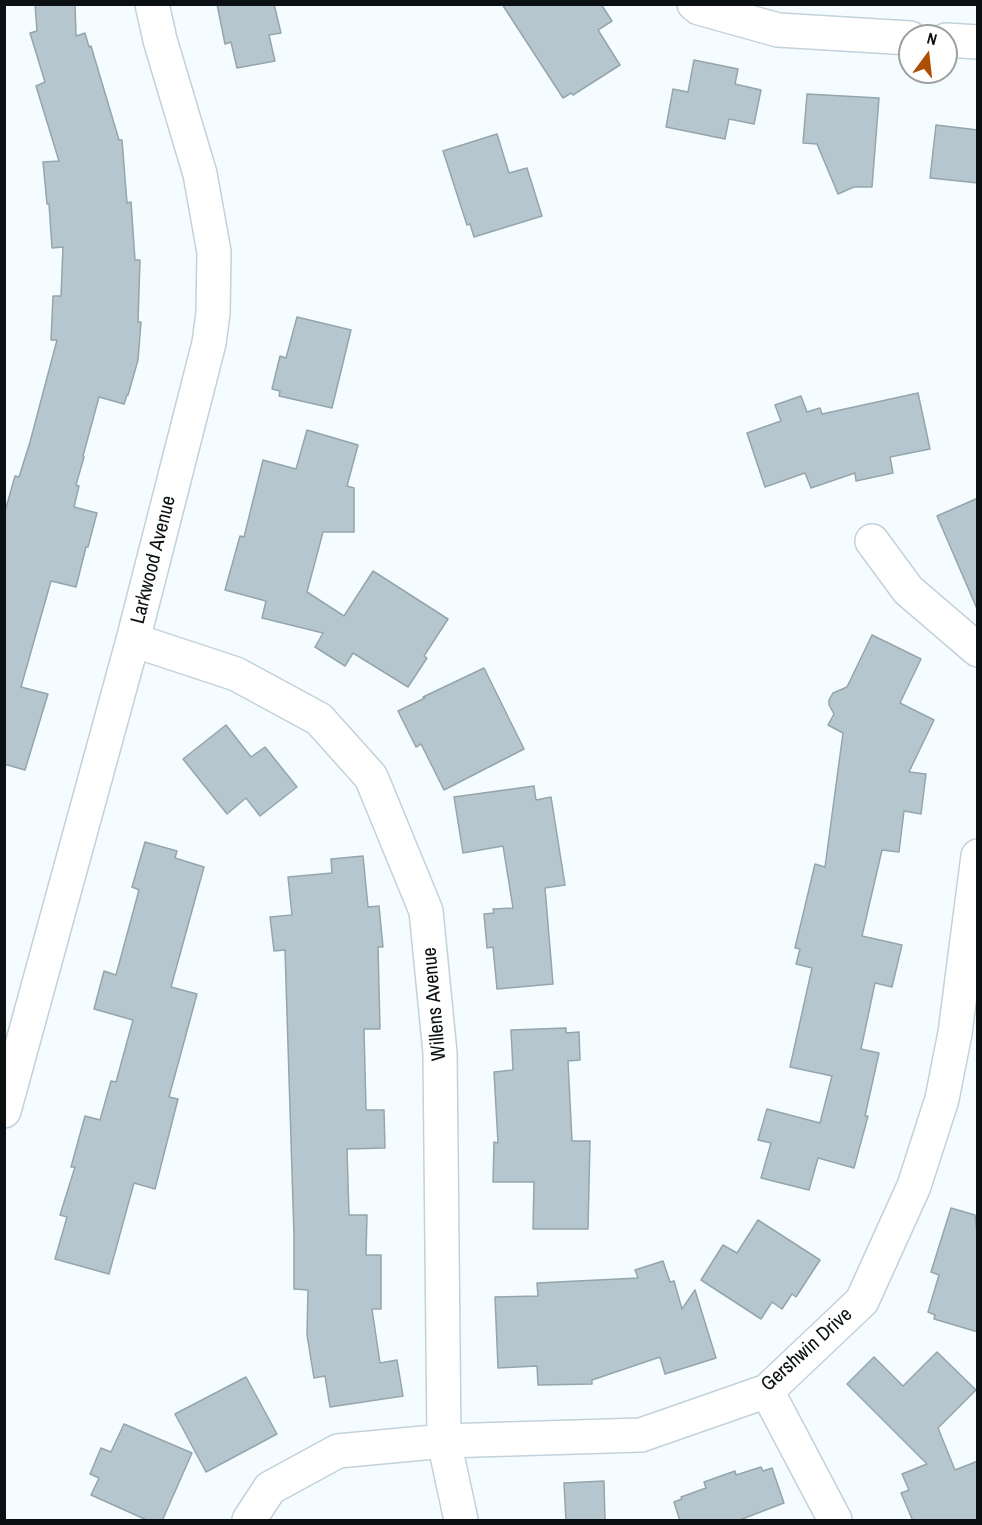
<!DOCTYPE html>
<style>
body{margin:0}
#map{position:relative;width:982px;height:1525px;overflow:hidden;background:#f5fcff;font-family:"Archivo Narrow",sans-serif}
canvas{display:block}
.frame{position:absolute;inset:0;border:6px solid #0b1113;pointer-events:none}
.north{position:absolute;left:898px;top:24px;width:60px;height:60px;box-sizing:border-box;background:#fff;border:2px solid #9da0a1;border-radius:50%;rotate:15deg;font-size:16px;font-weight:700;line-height:24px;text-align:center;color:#0b1113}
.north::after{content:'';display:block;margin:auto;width:21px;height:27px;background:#ae4e02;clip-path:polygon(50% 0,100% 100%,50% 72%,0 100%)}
</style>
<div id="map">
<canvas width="982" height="1525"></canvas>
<div class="frame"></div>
<div class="north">N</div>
</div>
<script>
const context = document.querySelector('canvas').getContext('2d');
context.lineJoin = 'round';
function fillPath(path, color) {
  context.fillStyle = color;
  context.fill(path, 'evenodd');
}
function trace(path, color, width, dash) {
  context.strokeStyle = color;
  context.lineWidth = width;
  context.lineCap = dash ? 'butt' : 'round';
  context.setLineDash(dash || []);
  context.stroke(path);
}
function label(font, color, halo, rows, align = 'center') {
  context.font = font + ' "Archivo Narrow",sans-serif';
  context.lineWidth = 4.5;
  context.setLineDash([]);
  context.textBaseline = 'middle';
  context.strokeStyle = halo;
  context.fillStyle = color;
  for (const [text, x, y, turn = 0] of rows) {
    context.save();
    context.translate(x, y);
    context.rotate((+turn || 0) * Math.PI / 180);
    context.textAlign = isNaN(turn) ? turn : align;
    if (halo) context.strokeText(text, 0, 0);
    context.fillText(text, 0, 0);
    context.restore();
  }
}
const building = new Path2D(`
 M 35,4 L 75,4 L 76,36 L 85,33 L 89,47 L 91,46 L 119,140 L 122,140 L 127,203 L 131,202 L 135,260 L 140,260 L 138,322 L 141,322 L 138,360 L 128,395 L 127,395 L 124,404 L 99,397 L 83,456 L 84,457 L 76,485 L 79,486 L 74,507 L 97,513 L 88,547 L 86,547 L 76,587 L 51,581 L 21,687 L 48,694 L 25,770 L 4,764 L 4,515 L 15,476 L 19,477 L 30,442 L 57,340 L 51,340 L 53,296 L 61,296 L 63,247 L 52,248 L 49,204 L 47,204 L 43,162 L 59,161 L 36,86 L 45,82 L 30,33 L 37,31 Z
 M 217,4 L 274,4 L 281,33 L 269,35 L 275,61 L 237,68 L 231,42 L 225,44 Z
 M 502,4 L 601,4 L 612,21 L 598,30 L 620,65 L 573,95 L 571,93 L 563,98 Z
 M 694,60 L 738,69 L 735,84 L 761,90 L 754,124 L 729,119 L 725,139 L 666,127 L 673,89 L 688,92 Z
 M 807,94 L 879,98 L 872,187 L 854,187 L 838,194 L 817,144 L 803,143 Z
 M 936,125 L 978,130 L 978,183 L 930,178 Z
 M 497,134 L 509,173 L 527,168 L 542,216 L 474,237 L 470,224 L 467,225 L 443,151 Z
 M 297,317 L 351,330 L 332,408 L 279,396 L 280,391 L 272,389 L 280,356 L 286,358 Z
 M 918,393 L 930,449 L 890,457 L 893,473 L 856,481 L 855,473 L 811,488 L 805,473 L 765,487 L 747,433 L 781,421 L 775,405 L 801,396 L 807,412 L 820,408 L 822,414 Z
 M 307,430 L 358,445 L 347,486 L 354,488 L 354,532 L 323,532 L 307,592 L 344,616 L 373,571 L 448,619 L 424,656 L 427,658 L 408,687 L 353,653 L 345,666 L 315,647 L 323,633 L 262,618 L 266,601 L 225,590 L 240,536 L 244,537 L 263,460 L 296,469 Z
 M 978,498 L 978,611 L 937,516 Z
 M 872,635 L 921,659 L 900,703 L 934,720 L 909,772 L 926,774 L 921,814 L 904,811 L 899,852 L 882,850 L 862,936 L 902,945 L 892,987 L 875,983 L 861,1049 L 879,1053 L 865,1116 L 868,1116 L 854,1168 L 818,1158 L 809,1190 L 761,1178 L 771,1143 L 758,1140 L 767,1109 L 820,1123 L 832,1076 L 790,1067 L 812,968 L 796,964 L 800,949 L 795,948 L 815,864 L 825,867 L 843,733 L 828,725 L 834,714 L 829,705 L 829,700 L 833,693 L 847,687 Z
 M 484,668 L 524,749 L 444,790 L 421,744 L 416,747 L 398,711 L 425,698 L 423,697 Z
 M 226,725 L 251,757 L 265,747 L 297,787 L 260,816 L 246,798 L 227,814 L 183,759 Z
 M 534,786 L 536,800 L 551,797 L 565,885 L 545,888 L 553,984 L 497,989 L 493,947 L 487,948 L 484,914 L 494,913 L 493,909 L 513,908 L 503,846 L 463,853 L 454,797 Z
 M 145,842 L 177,851 L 175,858 L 204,867 L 171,987 L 197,994 L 169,1097 L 178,1099 L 155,1189 L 134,1183 L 109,1274 L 55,1259 L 67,1217 L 60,1215 L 75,1167 L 71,1167 L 85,1116 L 100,1120 L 111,1081 L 116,1082 L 133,1020 L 94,1009 L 104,971 L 116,975 L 139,890 L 132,887 Z
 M 363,856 L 368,907 L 379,906 L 383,947 L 378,947 L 380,1029 L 364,1029 L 366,1110 L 384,1110 L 385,1148 L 347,1149 L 349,1215 L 367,1215 L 366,1255 L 381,1255 L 381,1309 L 372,1309 L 380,1363 L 397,1360 L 403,1396 L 330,1407 L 325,1376 L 314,1378 L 307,1335 L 308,1290 L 294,1289 L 294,1236 L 285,950 L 274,951 L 270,917 L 292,915 L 288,877 L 332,873 L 331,859 Z
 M 566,1028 L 566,1033 L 579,1032 L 580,1060 L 568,1061 L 572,1141 L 590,1141 L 588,1229 L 533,1229 L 534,1182 L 493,1182 L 494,1142 L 498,1143 L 494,1072 L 513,1070 L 511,1030 Z
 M 951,1208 L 975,1215 L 978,1244 L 978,1332 L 934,1319 L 935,1315 L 928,1312 L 939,1275 L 931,1272 Z
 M 758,1220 L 820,1260 L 796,1297 L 792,1294 L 782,1309 L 772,1302 L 761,1319 L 701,1280 L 723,1245 L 737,1253 Z
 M 663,1261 L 670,1282 L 674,1281 L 682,1309 L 695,1290 L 716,1358 L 665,1374 L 660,1357 L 592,1380 L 592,1384 L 538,1385 L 537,1366 L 498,1368 L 495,1297 L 538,1296 L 537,1283 L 638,1278 L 635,1270 Z
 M 937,1352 L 976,1390 L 938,1428 L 955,1470 L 978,1461 L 978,1521 L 913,1521 L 901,1493 L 909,1490 L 902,1474 L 927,1464 L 847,1384 L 874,1357 L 903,1386 Z
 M 246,1377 L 277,1434 L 206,1472 L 175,1414 Z
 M 124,1424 L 192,1453 L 162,1521 L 149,1521 L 91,1495 L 99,1478 L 90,1474 L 101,1448 L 111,1452 Z
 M 761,1467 L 763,1471 L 772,1468 L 784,1503 L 737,1521 L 680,1521 L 674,1502 L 682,1499 L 681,1497 L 706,1488 L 704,1482 L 735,1471 L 736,1475 Z
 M 604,1481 L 605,1521 L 566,1521 L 564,1483 Z`);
const minor = new Path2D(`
 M 694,4 L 699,8 L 778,30 L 910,38
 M 946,40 L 978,42
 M 872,541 L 908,590 L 978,650
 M 133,640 L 236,674 L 319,719 L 371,777 L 426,911 L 440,1053 L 444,1441 L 461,1520
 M 4,1111 L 133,640 L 209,343 L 213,313 L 214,252 L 200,174 L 160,40 L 152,4
 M 767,1391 L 835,1520
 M 249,1520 L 270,1488 L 338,1451 L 444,1441 L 641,1435 L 767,1391 L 862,1301 L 914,1186 L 942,1099 L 955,1033 L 978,856`);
const streetNames = [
 ["Larkwood Avenue",154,560,-76],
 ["Willens Avenue",435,1004,-95],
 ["Gershwin Drive",807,1350,-42]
];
fillPath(building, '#b6c6ce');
trace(building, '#95a5ac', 1.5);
trace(minor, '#c2d2da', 36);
trace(minor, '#fff', 33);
label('20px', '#0b1113', '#fff', streetNames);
</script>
